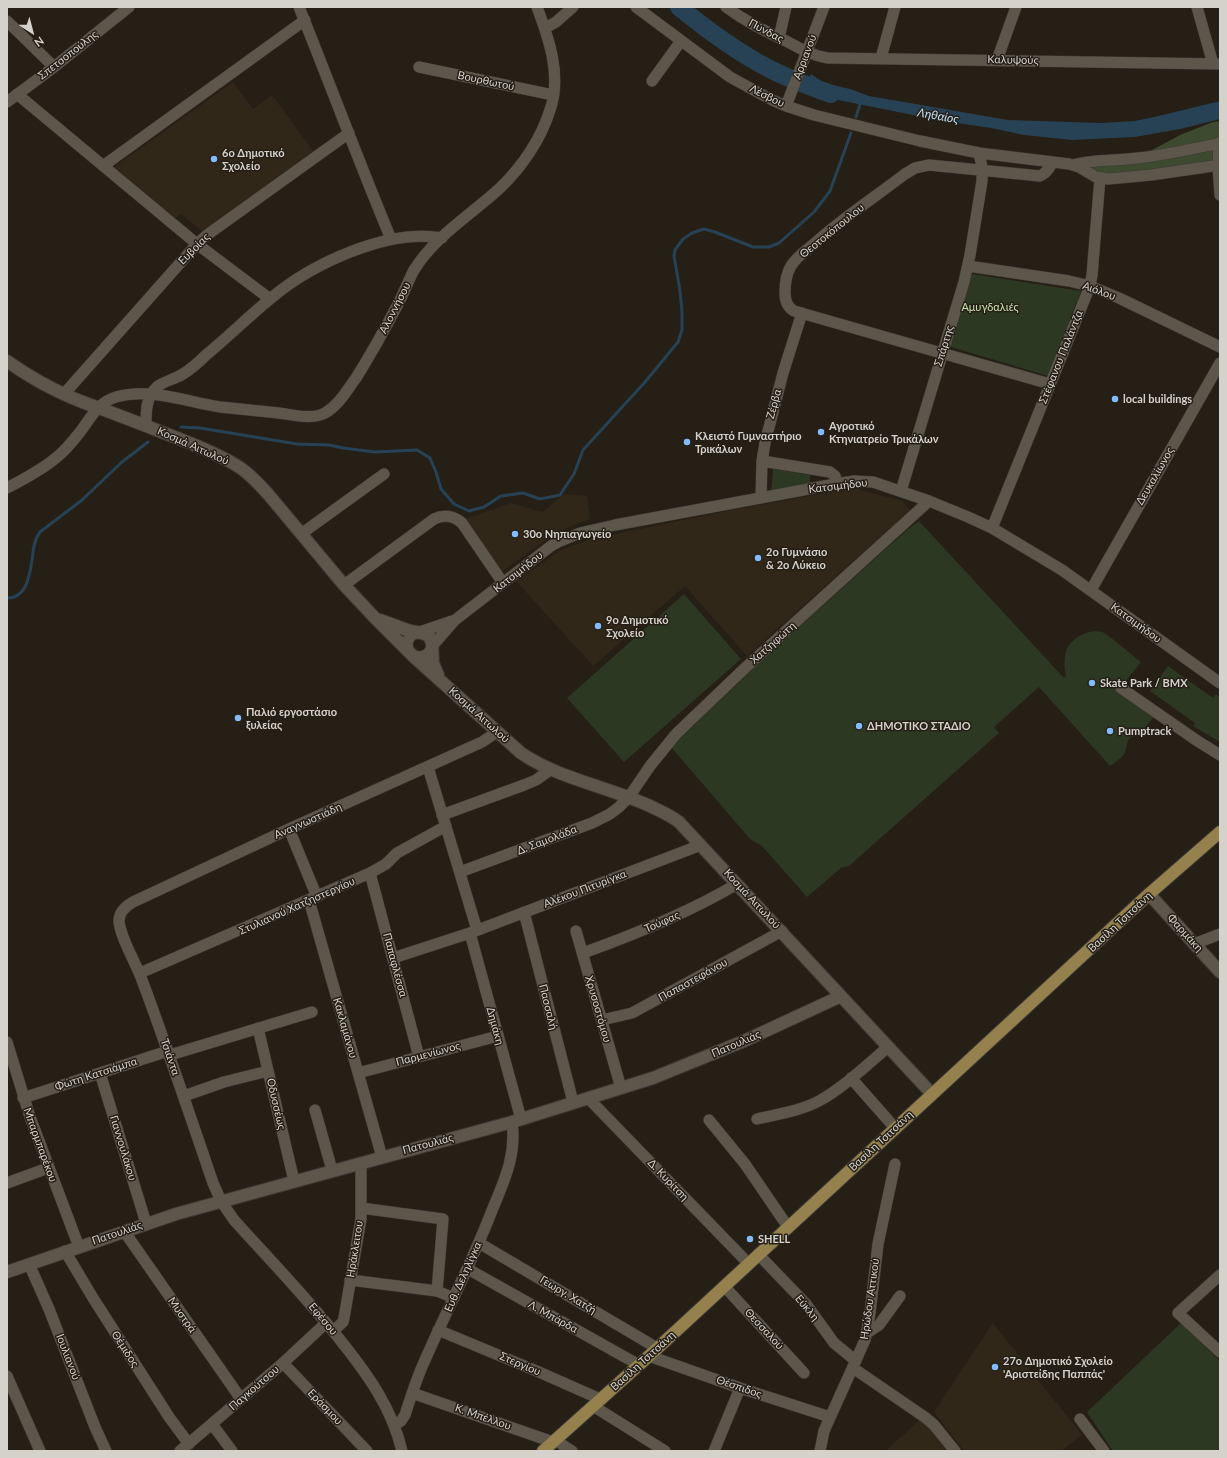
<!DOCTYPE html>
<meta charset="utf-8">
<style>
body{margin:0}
#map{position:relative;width:1227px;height:1458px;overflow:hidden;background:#251f16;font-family:Lato,sans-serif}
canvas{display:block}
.frame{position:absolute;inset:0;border:8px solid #d5d2cc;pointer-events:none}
.north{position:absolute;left:12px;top:12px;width:40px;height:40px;-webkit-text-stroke:3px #251f16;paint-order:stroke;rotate:144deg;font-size:11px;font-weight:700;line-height:16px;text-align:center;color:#d5d2cc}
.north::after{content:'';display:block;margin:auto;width:14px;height:18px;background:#d5d2cc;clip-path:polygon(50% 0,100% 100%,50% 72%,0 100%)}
</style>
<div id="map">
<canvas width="1227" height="1458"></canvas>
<div class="frame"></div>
<div class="north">N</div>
</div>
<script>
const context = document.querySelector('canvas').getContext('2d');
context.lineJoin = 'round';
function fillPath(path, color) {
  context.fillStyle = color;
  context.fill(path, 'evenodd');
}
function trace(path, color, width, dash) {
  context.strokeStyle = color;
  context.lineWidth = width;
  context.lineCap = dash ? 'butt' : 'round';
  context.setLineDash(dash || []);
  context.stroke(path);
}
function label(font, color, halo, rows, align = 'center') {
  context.font = font + ' Lato,sans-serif';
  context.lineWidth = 3;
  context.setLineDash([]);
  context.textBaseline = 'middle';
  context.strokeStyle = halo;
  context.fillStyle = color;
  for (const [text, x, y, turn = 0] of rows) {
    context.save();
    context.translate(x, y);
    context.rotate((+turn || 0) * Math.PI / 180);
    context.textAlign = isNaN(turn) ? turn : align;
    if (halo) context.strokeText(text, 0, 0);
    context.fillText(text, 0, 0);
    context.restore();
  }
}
const built = new Path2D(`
 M 233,82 L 253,109 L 272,95 L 314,152 L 203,232 L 181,214 L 175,218 L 114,167 Z
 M 853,488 L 903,501 L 910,510 L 747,656 L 685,586 L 593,666 L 516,581 L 561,550 L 591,539 L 732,510 Z
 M 565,494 L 587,496 L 590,519 L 557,532 L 502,572 L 466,519 L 511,503 L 542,512 Z
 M 993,1323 L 1082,1435 L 1061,1451 L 964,1451 L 934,1412 Z
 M 920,1420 L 934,1434 L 947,1451 L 885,1451 Z`);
const green = new Path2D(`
 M 972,274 L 1081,291 L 1048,376 L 948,346 Z
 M 773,469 L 810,475 L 810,484 L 771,491 Z
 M 919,521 L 1064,678 L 1066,676 C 1064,668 1064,659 1066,651 C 1070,639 1088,628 1102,632 C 1107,633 1134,657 1141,662 L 1121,687 L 1157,713 L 1138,736 C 1123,737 1130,745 1124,754 C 1122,758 1114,763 1110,766 L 1039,687 L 994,727 L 999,733 L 849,866 L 841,868 L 807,897 L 762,846 L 750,839 L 738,825 L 671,747 L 758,664 L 907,530 Z
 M 684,594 L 741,659 L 624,762 L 567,698 Z
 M 1168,666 L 1213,698 L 1216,694 L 1220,697 L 1220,742 L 1193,726 L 1195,723 L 1150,691 Z
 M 1181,1323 L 1220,1361 L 1220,1451 L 1113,1451 L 1087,1412 Z`);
const forest = new Path2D(`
 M 1220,121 L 1220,156 L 1214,157 L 1209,164 L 1170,171 L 1098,174 L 1089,166 L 1130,162 L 1180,135 L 1213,122 Z`);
const water = new Path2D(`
 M 811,74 L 824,83 L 850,89 L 869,96 L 1008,120 L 1102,123 L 1135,121 L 1163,115 L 1220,101 L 1220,119 L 1180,129 L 1135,137 L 1072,140 L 1024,135 L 991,128 L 943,121 L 833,99 L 806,91 Z`);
const stream = new Path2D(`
 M 856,117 L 861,101
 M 181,427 L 200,428 L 297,444 L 329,445 L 343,448 L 375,452 L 417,450 L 430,458 L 436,472 L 441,489 L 454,504 L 469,511 L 484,507 L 501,496 L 523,493 L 540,499 L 560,495 L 574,474 L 583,450 L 645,382 L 678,342 L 682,330 L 682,312 L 680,291 L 674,256 L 675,250 L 683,239 L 692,233 L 704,229 L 715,232 L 753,247 L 769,247 L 779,243 L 814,212 L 830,191 L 851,133
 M 7,598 C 31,599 31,562 34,546 C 35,541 37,536 40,532 L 82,500 L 122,462 L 148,442`);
const river = new Path2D(`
 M 679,7 C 706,29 737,52 768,68 C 788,79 810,86 831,94`);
const street = new Path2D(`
 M 299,7 C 330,84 359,162 391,239
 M 636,7 L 730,77 L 770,99 L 786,106 L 814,115 L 920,141 L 979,153 L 1069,164 L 1079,167 L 1096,177 L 1108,179 L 1151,175 L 1220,165
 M 726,7 C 745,21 766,32 788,42 C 801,49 813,56 828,58 L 1220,64
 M 1197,7 L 1213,64
 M 7,21 L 54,67
 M 545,28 L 556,22 L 573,7
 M 779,38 L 786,7
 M 881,58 L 895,7
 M 997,60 L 1016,7
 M 419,67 L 553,95
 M 652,81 L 681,41
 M 17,94 L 197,244 L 270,299
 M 7,102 L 54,67 L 129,7
 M 786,106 L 824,7
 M 1219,143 L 1218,166 L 1220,195
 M 1073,165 C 1093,159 1117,161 1138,158 C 1166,155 1193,149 1220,143
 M 103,166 L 305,20
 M 968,266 L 1069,281 L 1090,286 L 1119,298 L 1220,347
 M 1050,384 L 794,311 C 787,307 785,300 785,293 C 785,284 786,274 791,266 C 796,257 807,250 815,243 C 843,218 875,197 905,174 L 915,168 L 929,165 L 1040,176 C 1047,173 1049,168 1053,162
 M 64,394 L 197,244 L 207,235 L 349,133
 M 146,425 C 146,411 146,396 158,386 C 165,381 175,379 183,374 C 191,369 199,362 206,355 C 228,337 248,317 270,299 C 311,264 388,228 442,238
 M 762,461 L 830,472 L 835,476 L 837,484
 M 7,488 C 24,479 42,470 57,457 C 66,450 73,441 80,432 C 90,419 98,402 116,397 C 149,387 187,402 220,407 C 240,409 260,411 279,413 C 293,415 312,420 325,413 C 339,405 347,390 356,378 C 371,354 385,329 398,304 C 404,293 408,281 414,270 C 435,236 472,214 500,188 C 522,167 541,139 550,110 C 562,76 549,39 537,7
 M 901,491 L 964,282 L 970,255 L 982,181 L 982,167 L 979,153
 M 761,498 L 762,461 L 765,443 L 783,373 L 802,313
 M 992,528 L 1090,286 L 1092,275 L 1100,178
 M 301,534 L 384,474
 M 344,585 L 434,519 C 444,514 454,516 462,523 L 503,583
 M 1091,590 L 1220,363
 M 408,650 L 407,642 L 411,635 L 452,621
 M 413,656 L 421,657 L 428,654 L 434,644 L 455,620 L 551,546 L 558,542 L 580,533 L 615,525 L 830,485 L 854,481 L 873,482 L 929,501 L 968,517 L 992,528 L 1062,570 L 1220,683
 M 1121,688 L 1196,740 L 1220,755
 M 428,767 L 477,930
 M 442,815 L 524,785 L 536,780 L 550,770
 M 289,829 L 317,897
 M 460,872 L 592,823 L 610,814 L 619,807 L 629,797 L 650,766 L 676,734 L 745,668 L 929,501
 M 370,873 L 419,1057
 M 309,900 L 382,1157
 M 524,912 L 573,1102
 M 576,931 L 621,1088
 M 470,933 L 521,1119
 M 1194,944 L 1220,934
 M 583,953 C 636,934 688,913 737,884
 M 393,958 L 470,933 L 701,845
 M 140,973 L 370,873 L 386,864 L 397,853 L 446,826
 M 602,1020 L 632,1013 L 782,931
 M 258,1028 L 294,1181
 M 7,1042 L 30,1117 L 79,1247
 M 170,1055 L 312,1012
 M 100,1073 L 146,1223
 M 358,1073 L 498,1036
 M 851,1078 L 895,1128
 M 184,1096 L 224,1082 L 268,1071
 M 23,1098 L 168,1051
 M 588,1098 L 748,1263
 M 315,1110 L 332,1170
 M 757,1119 C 778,1114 800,1111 819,1101 C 843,1088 868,1064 888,1047
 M 709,1120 L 745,1164 L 788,1227
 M 7,1183 L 48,1168
 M 361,1208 L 443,1219 L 437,1291
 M 124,1231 L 241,1399
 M 479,1243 L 657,1348
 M 65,1251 L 93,1298 L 169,1417 L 189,1444
 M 758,1254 L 806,1304 L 834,1343 L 856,1361
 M 29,1264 L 49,1309 L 95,1427 L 106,1451
 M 468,1269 L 639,1365
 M 1220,1275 L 1178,1313 L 1220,1352
 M 350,1280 L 437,1291 L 454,1298
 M 724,1286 L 804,1373
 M 438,1330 L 539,1372 L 600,1399
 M 333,1331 L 343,1322 L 344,1318 L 361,1219 L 361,1163
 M 867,1333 L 879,1325 L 900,1296
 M 649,1356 L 740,1388 L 830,1417
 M 283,1363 L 367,1451
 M 853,1368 L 926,1418 L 934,1425 L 955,1451
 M 7,1376 L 40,1451
 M 412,1393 L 553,1442
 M 593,1406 L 665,1451
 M 1080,1419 L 1104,1451
 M 212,1424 L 232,1451
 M 395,1425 L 401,1421 L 405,1415 C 411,1396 417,1377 425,1360 C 446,1312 470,1266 489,1218 C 502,1185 517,1158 512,1122
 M 555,1440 L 572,1451
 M 180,1451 L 283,1363 L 326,1323
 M 402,1451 C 392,1408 368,1375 341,1341 C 307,1298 270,1260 234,1220 L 221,1201 L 213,1183 C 190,1115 167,1047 142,980 C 136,963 120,937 119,921 C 119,912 126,906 133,902 L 289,829 L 482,742 L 497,732
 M 714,1451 L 740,1388
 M 820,1451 L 824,1431 L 865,1340 L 870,1313 L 878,1244 L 895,1164`);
const secondary = new Path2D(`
 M 7,361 C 35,381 66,397 99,408 C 129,419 159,431 190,443 C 206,450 224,457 239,467 C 250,474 259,484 268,494 L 344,585 L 375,618 L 413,656 L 521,753 C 557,778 609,787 650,806 C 660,811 670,815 679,822 L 932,1094
 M 380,620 L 410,631 L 422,633 L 429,636 L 432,643 L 433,663 L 438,675
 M 1149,894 L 1220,972
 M 7,1272 L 176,1214 L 512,1122 L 653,1078 L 744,1041 L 841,996`);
const primary = new Path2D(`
 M 543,1451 L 649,1356 L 1149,894 L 1220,832`);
const markers = [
 [214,159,4,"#82bcfa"],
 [1115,399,4,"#82bcfa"],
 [821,432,4,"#82bcfa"],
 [687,442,4,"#82bcfa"],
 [515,534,4,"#82bcfa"],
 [758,558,4,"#82bcfa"],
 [598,626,4,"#82bcfa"],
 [1092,683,4,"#82bcfa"],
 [238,718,4,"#82bcfa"],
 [859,726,4,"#82bcfa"],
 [1110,731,4,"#82bcfa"],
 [750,1239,4,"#82bcfa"],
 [995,1367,4,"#82bcfa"]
];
const streetNames = [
 ["Πύνδας",766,31,28],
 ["Σπετσοπούλης",68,55,-38],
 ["Αρριανού",805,57,-69],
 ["Καλυψούς",1013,60,1],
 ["Βουρθωτού",486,81,12],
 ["Λέσβου",767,96,26],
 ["Θεοτοκόπουλου",832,231,-39],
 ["Ευβοίας",194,249,-45],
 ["Αιόλου",1099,291,20],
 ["Αλοννήσου",395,308,-63],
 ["Σπάρτης",944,346,-73],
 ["Στέφανου Παλάντζα",1061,357,-68],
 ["Ζέρβα",774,404,-75],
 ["Κοσμά Αιτωλού",193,446,24],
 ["Δευκαλίωνος",1155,476,-60],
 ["Κατσιμήδου",838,486,-7],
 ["Κατσιμήδου",518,572,-38],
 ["Κατσιμήδου",1136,623,36],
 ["Χατζηφώτη",773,643,-42],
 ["Κοσμά Αιτωλού",479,715,42],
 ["Αναγνωστιάδη",308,821,-24],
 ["Δ. Σαμολάδα",547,840,-21],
 ["Αλέκου Πιτυρίγκα",585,889,-21],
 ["Κοσμά Αιτωλού",752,899,47],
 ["Στυλιανού Χατζηστεργίου",297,906,-24],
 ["Τούφας",662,922,-24],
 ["Βασίλη Τσιτσάνη",1120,922,-43],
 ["Φαρμάκη",1185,933,48],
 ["Παπαφλέσσα",395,965,75],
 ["Παπαστεφάνου",693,980,-29],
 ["Πασσαλή",548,1007,76],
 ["Χρυσοστόμου",598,1009,74],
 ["Δημάκη",495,1026,75],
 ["Κακλαμάνου",345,1028,74],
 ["Πατουλιάς",736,1044,-23],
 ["Παρμενίωνος",428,1054,-15],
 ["Τσιάντα",170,1057,71],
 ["Φώτη Κατσιάμπα",96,1074,-18],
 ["Οδυσσέως",276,1104,77],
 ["Βασίλη Τσιτσάνη",881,1141,-43],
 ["Πατουλιάς",428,1144,-15],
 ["Μπαρμπαρέκου",40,1145,70],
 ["Γιαννουλάκου",123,1148,73],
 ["Δ. Κυρίτση",668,1180,46],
 ["Πατουλιάς",117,1233,-19],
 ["Ηράκλειτου",355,1249,-81],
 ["Ευθ. Δεληλίγκα",463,1277,-66],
 ["Γεωργ. Χατζή",568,1295,31],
 ["Ηρώδου Αττικού",870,1299,-82],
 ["Εύκλη",807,1308,50],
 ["Μυστρά",182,1315,55],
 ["Λ. Μπάρδα",553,1317,29],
 ["Εφέσου",323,1319,50],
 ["Θεσσαλού",764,1329,47],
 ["Θέμιδος",125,1349,57],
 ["Ιουλιανού",68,1357,69],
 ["Βασίλη Τσιτσάνη",643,1361,-42],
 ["Στεργίου",520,1364,23],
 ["Θέσπιδος",739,1387,19],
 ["Παγκούτσου",254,1388,-41],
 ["Εράσμου",325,1407,46],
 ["Κ. Μπέλλου",483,1417,19]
];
const poiNames = [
 ["6ο Δημοτικό",222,153],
 ["Σχολείο",222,166],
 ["local buildings",1123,399],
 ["Αγροτικό",829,426],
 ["Κτηνιατρείο Τρικάλων",829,439],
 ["Κλειστό Γυμναστήριο",695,436],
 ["Τρικάλων",695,449],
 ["30ο Νηπιαγωγείο",523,534],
 ["2ο Γυμνάσιο",766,552],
 ["& 2ο Λύκειο",766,565],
 ["9ο Δημοτικό",606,620],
 ["Σχολείο",606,633],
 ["Skate Park / BMX",1100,683],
 ["Παλιό εργοστάσιο",246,712],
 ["ξυλείας",246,725],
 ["ΔΗΜΟΤΙΚΟ ΣΤΑΔΙΟ",867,726],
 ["Pumptrack",1118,731],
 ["SHELL",758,1239],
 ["27ο Δημοτικό Σχολείο",1003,1361],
 ["'Αριστείδης Παππάς'",1003,1374]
];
const parkNames = [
 ["Αμυγδαλιές",990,307]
];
const waterNames = [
 ["Ληθαίος",938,116,10]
];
fillPath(built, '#302718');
fillPath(green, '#2d3822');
fillPath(forest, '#3d4a2f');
fillPath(water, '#274255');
trace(stream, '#274255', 3);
trace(river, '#274255', 18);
trace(street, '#3e3933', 12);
trace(secondary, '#3e3933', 14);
trace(primary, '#3e3933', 14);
trace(street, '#5c564b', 11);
trace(secondary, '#5c564b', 12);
trace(primary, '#94814e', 12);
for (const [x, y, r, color] of markers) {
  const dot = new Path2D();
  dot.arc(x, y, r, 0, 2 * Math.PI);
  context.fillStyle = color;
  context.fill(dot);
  trace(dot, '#251f16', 1.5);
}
label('11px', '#d5d2cc', '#251f16', streetNames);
label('bold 11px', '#d5d2cc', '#251f16', poiNames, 'left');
label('11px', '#c7e2ad', '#251f16', parkNames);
label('italic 12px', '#c2e1f9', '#251f16', waterNames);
</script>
